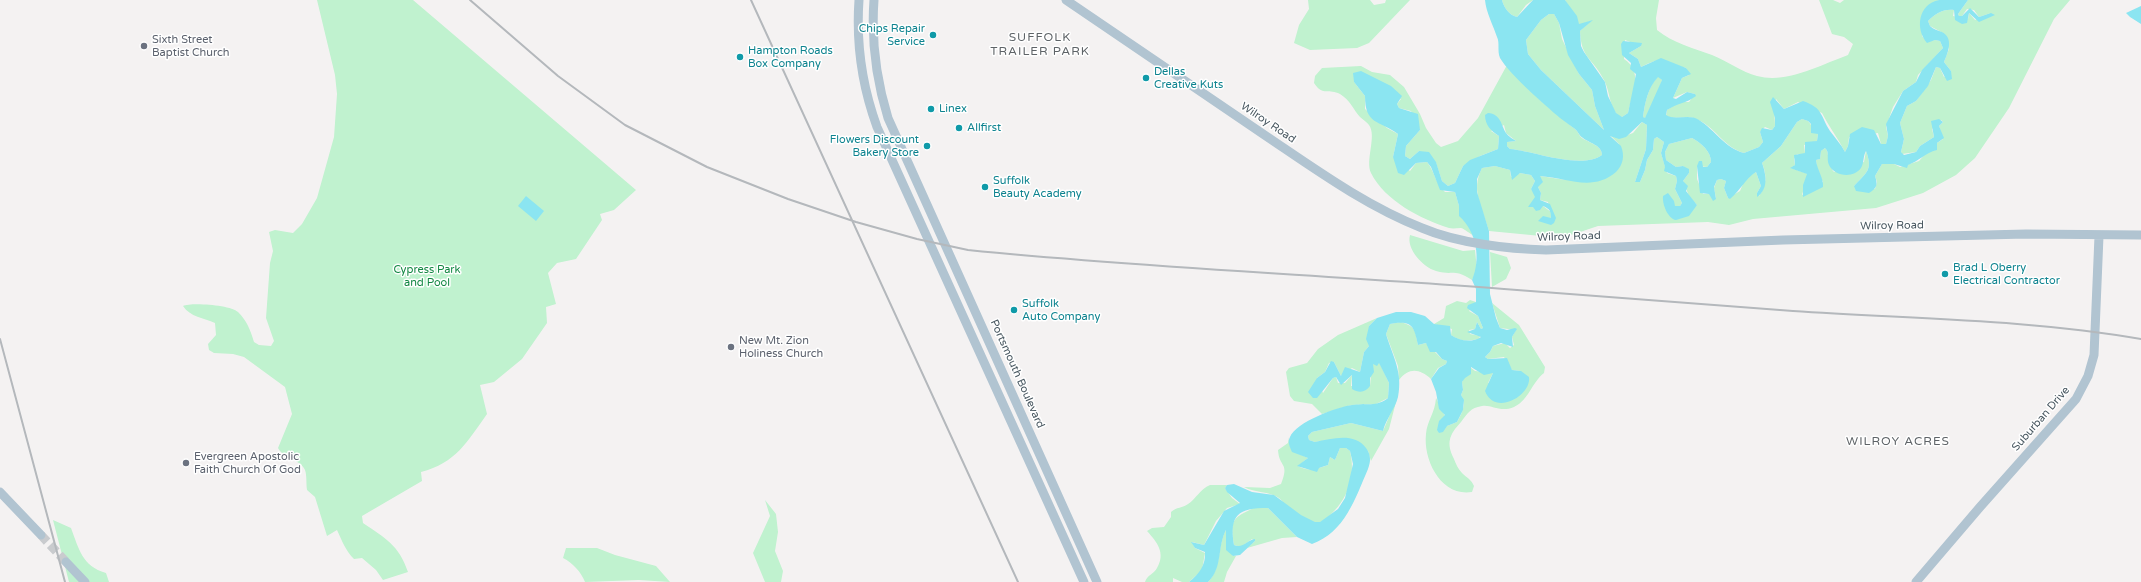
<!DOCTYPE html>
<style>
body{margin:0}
canvas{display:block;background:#f4f2f2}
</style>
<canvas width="2141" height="582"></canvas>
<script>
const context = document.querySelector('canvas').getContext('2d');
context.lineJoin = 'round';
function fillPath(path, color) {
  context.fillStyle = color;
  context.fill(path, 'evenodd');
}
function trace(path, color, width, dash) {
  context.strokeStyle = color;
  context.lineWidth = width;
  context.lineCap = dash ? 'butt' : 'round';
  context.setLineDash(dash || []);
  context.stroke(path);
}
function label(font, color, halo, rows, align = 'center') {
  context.font = font + ' "Varela Round",sans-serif';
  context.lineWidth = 3;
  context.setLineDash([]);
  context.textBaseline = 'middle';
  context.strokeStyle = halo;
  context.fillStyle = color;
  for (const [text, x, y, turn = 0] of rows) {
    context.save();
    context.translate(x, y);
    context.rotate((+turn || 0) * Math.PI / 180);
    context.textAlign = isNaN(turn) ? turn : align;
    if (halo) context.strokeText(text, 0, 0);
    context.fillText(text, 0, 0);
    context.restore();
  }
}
const green = new Path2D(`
 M 317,0 L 413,0 L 636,190 L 614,210 L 600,214 L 602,220 L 576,259 L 557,263 L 548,273 L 556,304 L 546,307 L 547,323 L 522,359 L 494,382 L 480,385 L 487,414 C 467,442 456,463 421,472 L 422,481 L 362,516 L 363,523 C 385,538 399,545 408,572 L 383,580 L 376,570 L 362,558 L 354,559 C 346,551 342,541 337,530 L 327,536 L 315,497 L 307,490 C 306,483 307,476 305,470 C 300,459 284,459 278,448 L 292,414 L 285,387 L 244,357 L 233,354 L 214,353 L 209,350 L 208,344 L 216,335 L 215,323 C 204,318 190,317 183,306 C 191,302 231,305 238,312 C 247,321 250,329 254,342 L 259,345 L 271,346 L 274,341 L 266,318 L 270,263 L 273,251 L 269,232 L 275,230 L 293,233 L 302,224 L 317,198 L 334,137 L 337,94 L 335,75 Z
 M 1308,0 L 1370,0 L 1374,5 L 1385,3 L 1386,0 L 1410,0 L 1369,43 L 1357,48 L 1310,50 L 1294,43 L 1299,25 L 1309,9 Z
 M 1502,0 L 1533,0 L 1526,5 L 1517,17 C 1509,15 1504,8 1502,0 Z
 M 1565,0 L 1659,0 L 1656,18 L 1657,30 C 1673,43 1693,48 1712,55 C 1727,61 1742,72 1757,76 C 1787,84 1820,65 1848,55 L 1853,44 L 1844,37 L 1832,34 L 1819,0 L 1833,0 L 1840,3 L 1844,0 L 1939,0 L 1929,5 L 1922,36 L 1927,42 L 1935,40 L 1940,41 L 1943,48 L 1918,75 L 1916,82 L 1903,91 L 1893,107 L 1886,127 L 1888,136 L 1886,144 L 1881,144 L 1878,133 L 1849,137 L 1848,146 L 1845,152 C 1838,138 1829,127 1822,113 L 1798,102 L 1784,109 L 1776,99 C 1773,111 1775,114 1775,126 L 1772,130 L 1765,127 L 1760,132 L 1763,142 L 1759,147 L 1744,153 C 1723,147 1715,126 1696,119 C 1687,115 1675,120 1666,116 L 1667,110 L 1679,102 L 1689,102 L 1695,94 L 1687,92 L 1673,98 L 1682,78 L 1689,75 L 1686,68 C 1664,62 1663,55 1641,67 L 1638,59 L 1629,53 L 1641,46 L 1625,40 L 1624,59 C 1644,72 1632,94 1628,113 L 1622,117 L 1618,116 C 1609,106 1610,91 1604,80 C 1593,58 1581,59 1580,31 L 1591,21 L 1579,25 Z
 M 1968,0 L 2070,0 L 2054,19 L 2009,108 L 1975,158 L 1956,175 L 1923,193 L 1876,208 L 1753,219 L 1729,225 L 1708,222 L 1598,226 L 1562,238 L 1489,231 C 1483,209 1470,191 1482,168 L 1495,166 L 1510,170 L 1511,177 L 1520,173 L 1531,175 L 1535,181 L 1531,189 L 1543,206 L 1551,212 L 1551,218 L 1549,219 L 1554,223 L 1548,202 L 1540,200 L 1541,193 L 1538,187 L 1540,176 L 1566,180 L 1619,144 L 1610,135 L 1619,138 L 1633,133 L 1642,122 L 1647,125 L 1646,149 L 1635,182 L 1640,182 L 1645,170 L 1647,160 L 1653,150 L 1654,139 L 1657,137 L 1664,142 L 1661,153 L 1667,173 L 1676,176 L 1677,181 L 1675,189 L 1682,203 L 1680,206 L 1675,206 L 1670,217 L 1697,205 L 1689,196 L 1683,181 L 1689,173 L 1683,166 L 1676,167 L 1666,160 L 1665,152 L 1669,144 L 1692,138 C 1701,143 1711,151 1711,162 L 1707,167 L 1697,166 L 1697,179 L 1703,194 L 1710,194 L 1713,200 L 1716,198 L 1714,188 L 1717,180 L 1721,179 L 1726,181 L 1724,188 L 1728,198 L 1740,191 L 1745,179 L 1756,172 L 1761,186 L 1757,193 L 1759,196 C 1767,185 1767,175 1762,163 L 1781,146 L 1797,122 L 1802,119 L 1808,121 L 1818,134 L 1817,141 L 1804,145 L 1805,153 L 1803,155 L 1797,154 L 1794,159 L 1795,165 L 1791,168 L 1808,174 L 1802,195 L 1823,182 L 1817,170 L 1816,160 L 1820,159 L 1821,151 L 1825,148 C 1830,152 1826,162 1834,172 L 1864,162 L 1866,151 C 1873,170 1867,172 1854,186 L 1875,189 L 1877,182 L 1875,176 L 1882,164 L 1894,164 L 1900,167 L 1919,161 L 1927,152 L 1936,150 L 1937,143 L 1943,139 L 1939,126 L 1943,122 L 1941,120 L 1932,129 L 1934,137 L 1920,146 L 1916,152 L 1902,154 L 1901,152 L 1904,139 L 1900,123 L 1907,106 L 1916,101 L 1931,80 L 1936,67 L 1940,68 L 1944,77 L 1951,71 L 1944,62 L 1949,49 L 1943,33 L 1930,26 L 1928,21 C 1937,13 1942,9 1954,10 L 1953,16 L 1968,19 L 1969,13 L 1975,20 L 1991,13 L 1979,17 L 1974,10 L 1967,9 L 1962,16 L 1959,16 L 1958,14 Z
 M 1549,14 L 1554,14 L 1559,23 L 1562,39 L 1579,74 L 1592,90 L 1595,106 L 1604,130 L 1541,70 L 1528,54 L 1526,40 L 1541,20 Z
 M 1507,65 C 1526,89 1551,110 1575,129 C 1578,131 1579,136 1582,138 C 1589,143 1602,145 1602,155 C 1581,170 1534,151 1510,149 L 1507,146 L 1507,142 L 1516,141 L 1506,133 L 1504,125 L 1491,131 L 1499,136 L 1498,149 L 1480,156 L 1463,166 L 1455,183 L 1448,186 L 1442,181 L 1436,163 L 1419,151 L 1410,159 L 1405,156 L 1406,146 L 1420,130 L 1411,111 L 1399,108 L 1397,104 L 1401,99 L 1354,82 L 1365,96 L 1365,109 L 1387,128 L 1398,134 L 1393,157 L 1410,171 L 1416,163 L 1427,162 C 1435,172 1435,183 1445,192 L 1455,192 L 1459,206 L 1460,216 L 1468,224 L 1474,236 C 1470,234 1465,229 1461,228 C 1457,228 1453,229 1449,228 C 1421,219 1385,201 1371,173 C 1365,160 1377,136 1369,125 C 1367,122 1363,120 1360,117 C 1353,109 1350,100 1340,94 C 1329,88 1323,97 1314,83 L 1315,76 L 1322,68 L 1361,66 L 1372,72 L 1390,75 L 1404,87 L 1420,114 L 1426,128 L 1436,143 L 1441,147 L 1458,141 L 1478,118 Z
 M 1658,76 L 1662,80 C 1662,83 1646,117 1645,119 L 1643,117 C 1645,102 1648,88 1658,76 Z
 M 1410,235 L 1463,251 L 1475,250 L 1477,270 L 1472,280 C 1453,268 1453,276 1436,271 C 1423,267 1406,249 1410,235 Z
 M 1490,252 L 1507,257 L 1511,268 L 1506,279 L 1492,287 Z
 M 1470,300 L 1476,302 L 1469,311 L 1478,316 L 1483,328 L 1481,329 L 1477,322 L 1475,329 L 1469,330 L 1470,334 L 1480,336 L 1479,339 C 1469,341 1460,342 1451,335 L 1452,329 L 1434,324 L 1444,318 L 1446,306 L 1457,301 L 1466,303 Z
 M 1492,303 L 1519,325 L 1545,367 L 1544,373 C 1532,382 1529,400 1514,407 C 1500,413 1491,404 1482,406 C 1470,408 1468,413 1461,422 C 1449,435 1446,443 1454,459 C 1456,464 1458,469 1462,473 C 1467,478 1471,479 1474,486 L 1472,492 C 1441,497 1423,460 1426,434 C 1427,421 1435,413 1436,398 L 1445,416 L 1447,426 L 1457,422 C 1462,413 1467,404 1461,395 L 1463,390 L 1462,382 L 1470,367 L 1475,371 L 1493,373 L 1488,383 L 1521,371 L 1512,370 L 1504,357 L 1488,359 L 1485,357 L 1490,352 L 1493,346 L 1505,343 L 1510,348 L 1514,345 L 1512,337 L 1516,330 L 1500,328 Z
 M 1377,318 L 1369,326 L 1369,346 L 1364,352 L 1360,372 L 1352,368 L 1341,376 L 1334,362 L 1329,363 L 1325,372 L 1317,378 L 1323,393 L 1333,378 L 1336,377 L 1338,383 L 1345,383 L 1352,375 L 1351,386 L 1370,386 L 1372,364 L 1379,362 L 1389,383 L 1388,398 L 1376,404 L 1351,405 L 1322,414 L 1312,404 L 1294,401 L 1290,396 L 1286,372 L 1289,368 L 1307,363 L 1318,349 L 1338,335 Z
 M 1401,322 C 1416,327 1415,330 1418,345 L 1426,343 L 1442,359 L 1447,361 L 1446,364 L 1438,368 L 1431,379 C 1420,369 1409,367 1399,380 L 1398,366 L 1386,334 L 1390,324 Z
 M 1397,398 L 1389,429 L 1371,461 L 1368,451 L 1343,438 L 1315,442 L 1309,440 L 1308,436 L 1312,432 L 1351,423 L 1383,431 Z
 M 1289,437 C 1288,452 1298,453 1308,458 L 1298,466 C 1308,472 1317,469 1328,465 L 1330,457 L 1335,460 L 1340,448 L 1346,448 L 1350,451 C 1356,476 1348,500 1328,517 C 1324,520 1320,524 1314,522 C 1308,520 1290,510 1285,505 C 1283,503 1282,500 1279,498 C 1269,491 1255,493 1244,487 L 1270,488 L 1281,484 C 1290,462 1279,468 1278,450 L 1288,443 Z
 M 1210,485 L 1227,485 L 1225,488 L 1232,498 L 1240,504 L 1227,508 L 1216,521 L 1204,545 L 1192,542 L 1195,548 L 1205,553 L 1202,570 L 1189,582 L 1182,582 L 1173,578 L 1173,582 L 1145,582 C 1147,575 1154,574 1157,568 C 1166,553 1157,542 1147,531 L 1152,528 L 1164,527 L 1171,517 L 1171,512 C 1176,507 1183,508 1188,504 C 1196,499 1200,489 1210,485 Z
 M 765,500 L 776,514 L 778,532 L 775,551 L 783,571 L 781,582 L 765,582 L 753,553 L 770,516 Z
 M 1254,508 L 1268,508 L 1297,537 L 1282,538 L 1247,548 L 1255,541 L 1252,539 L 1241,547 L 1234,545 C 1230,520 1232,518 1254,508 Z
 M 53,520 L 71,528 C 79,549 82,566 106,573 L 109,582 L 69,582 Z
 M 1226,530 L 1226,543 L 1233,556 L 1236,556 L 1227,572 L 1224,582 L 1208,582 C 1222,568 1217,546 1226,530 Z
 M 566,548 L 597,548 L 615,555 L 656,566 L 670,582 L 639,580 L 585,582 C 581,572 573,563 563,558 Z`);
const water = new Path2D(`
 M 1485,0 L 1502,0 C 1504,8 1509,15 1517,17 L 1533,0 L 1565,0 L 1577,16 L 1579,24 L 1593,20 L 1580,31 L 1581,46 L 1584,52 L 1605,82 L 1608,96 L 1616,113 L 1622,117 L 1628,113 L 1636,74 L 1630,69 L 1631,63 L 1622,55 L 1621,44 L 1623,41 L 1642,43 L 1641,46 L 1629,53 L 1638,59 L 1641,67 L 1661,58 L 1686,68 L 1691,74 L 1682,78 L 1673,98 L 1676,99 L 1687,92 L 1695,94 L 1696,96 C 1687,103 1678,103 1667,110 L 1666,115 C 1676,121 1689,113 1699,120 C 1715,130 1725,148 1744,153 L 1759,147 L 1763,142 L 1760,132 L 1762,128 L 1772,130 L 1775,126 L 1775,118 L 1770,102 L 1773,97 L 1784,109 L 1803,101 C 1823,108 1820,115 1830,131 C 1835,138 1841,144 1845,152 L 1848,146 L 1850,134 L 1862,127 L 1874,130 L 1881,144 L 1886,144 L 1888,136 L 1886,124 L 1903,91 L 1916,82 L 1922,70 L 1943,48 L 1940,41 L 1935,40 L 1927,43 C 1915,29 1918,4 1939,0 C 1948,0 1959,0 1968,0 L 1958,14 L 1959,16 L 1962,16 L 1970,8 L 1979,17 L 1991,13 L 1995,15 L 1979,22 L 1969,13 L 1967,23 L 1962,24 L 1955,20 L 1954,10 C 1942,9 1937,13 1928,21 L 1930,26 C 1933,29 1937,30 1942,32 C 1954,38 1948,53 1944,62 L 1951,71 L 1952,79 L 1947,81 L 1940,68 L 1936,67 L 1928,86 L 1916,101 L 1907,106 L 1900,123 L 1904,139 L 1901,152 L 1904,155 L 1916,152 L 1920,146 L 1934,137 L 1931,121 L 1939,119 L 1943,122 L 1939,126 L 1944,138 L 1937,143 L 1937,150 C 1925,153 1919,161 1908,165 L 1907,168 L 1894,164 L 1882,164 L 1875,176 C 1878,185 1877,188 1869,193 L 1856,191 L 1854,186 C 1867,172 1873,170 1866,151 C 1863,156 1864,163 1861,168 C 1853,179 1834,176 1829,165 C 1826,159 1830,152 1825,148 L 1821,151 L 1820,159 L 1816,160 C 1817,170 1824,178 1823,187 L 1803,197 L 1803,185 L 1807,174 L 1790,168 L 1795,165 L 1794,155 L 1805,153 L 1805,142 L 1817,141 L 1818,134 L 1811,133 L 1811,124 L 1808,121 L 1802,119 L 1797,122 L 1781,146 L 1762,163 C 1766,174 1769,189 1757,197 L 1757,193 L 1761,186 L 1756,172 C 1744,180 1741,190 1730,199 L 1728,198 L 1724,188 L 1726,181 L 1721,179 L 1717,180 L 1714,187 L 1716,199 L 1713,201 L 1709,194 L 1700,193 L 1697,166 L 1699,161 L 1702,161 L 1703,167 L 1707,167 L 1711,162 C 1711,151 1701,143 1692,138 L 1669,144 L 1665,152 L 1666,160 L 1676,167 L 1683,166 L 1689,169 L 1689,173 L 1683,181 L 1688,186 L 1686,191 L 1697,205 L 1689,216 L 1676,220 C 1668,219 1662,204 1663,196 L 1668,193 L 1674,201 L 1675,206 L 1680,206 L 1682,203 L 1675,189 L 1677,181 L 1676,176 L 1664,171 L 1665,167 L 1661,153 L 1664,142 L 1657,137 L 1654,139 L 1653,150 L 1647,160 L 1645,170 L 1640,182 L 1635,182 L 1646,149 L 1647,125 L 1642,122 L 1626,137 L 1619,139 L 1610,136 L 1621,146 C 1625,156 1623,165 1616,172 C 1593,192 1567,178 1540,176 L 1543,182 L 1538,187 L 1541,193 L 1540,200 L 1550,204 L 1556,218 L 1554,223 L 1551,225 L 1538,221 L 1543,216 L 1551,218 C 1551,211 1550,209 1543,206 L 1540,210 L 1536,211 L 1533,207 L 1528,207 L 1535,197 L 1531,189 L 1535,181 L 1531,175 L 1520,173 L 1512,180 L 1510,170 L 1495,166 L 1482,168 L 1477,179 L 1477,192 L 1489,231 L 1490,294 L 1496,318 L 1500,328 L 1507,330 L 1515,328 L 1517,329 L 1512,337 L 1513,347 L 1501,343 L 1493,346 L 1490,352 L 1485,357 L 1488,359 L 1507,358 L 1512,370 L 1521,371 L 1529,377 C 1532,395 1495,417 1485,391 L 1493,373 L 1484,375 L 1471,367 L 1471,374 L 1465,378 L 1462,382 L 1463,390 L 1461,395 L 1464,400 L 1463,410 L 1457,422 L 1447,426 L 1443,432 L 1439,433 L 1437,430 L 1439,421 L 1445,415 L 1439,409 L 1436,392 L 1431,379 L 1439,368 L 1446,364 L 1447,361 L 1442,359 L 1436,352 L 1430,352 L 1426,343 L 1418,345 C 1414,326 1412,320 1390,324 L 1386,334 C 1393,357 1403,372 1398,397 C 1395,409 1386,419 1383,431 L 1351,423 L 1312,432 L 1308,436 L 1309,440 L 1315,442 C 1332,439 1354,432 1366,448 C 1371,455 1371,461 1368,469 C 1355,499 1345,532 1312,544 L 1297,537 L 1268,508 C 1238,508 1229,515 1234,545 C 1243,549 1247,540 1255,539 L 1255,541 L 1240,555 L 1233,556 L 1226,550 L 1226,530 C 1217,547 1223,568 1208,582 L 1189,582 C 1199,574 1206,565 1205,552 L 1195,548 L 1191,542 L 1204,545 L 1224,511 L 1240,503 L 1227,492 L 1225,488 L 1227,485 L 1234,484 L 1252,492 L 1274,495 L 1301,515 L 1315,522 L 1320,522 L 1338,509 L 1345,498 L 1353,464 L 1350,451 L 1346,448 L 1340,448 L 1335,460 L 1330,457 L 1328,465 L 1319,468 L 1317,472 L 1297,466 L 1308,458 L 1292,452 C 1290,447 1287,442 1290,437 C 1296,422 1337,407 1352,405 C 1364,403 1378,407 1388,398 L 1389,383 L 1379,363 L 1377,366 L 1373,364 L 1374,372 L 1370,378 L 1370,386 C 1365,393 1359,393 1352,389 L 1352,375 L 1341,385 L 1336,377 L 1333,378 L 1317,398 L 1313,398 L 1308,392 L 1317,378 L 1325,372 L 1331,361 L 1334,362 L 1341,376 L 1345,367 L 1360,372 L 1364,352 L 1369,346 L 1366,339 L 1369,326 L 1377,318 L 1396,312 L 1411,312 L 1425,316 L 1434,324 L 1450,326 L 1451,335 C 1459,341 1472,343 1481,337 L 1467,332 L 1475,329 L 1477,322 L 1481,329 L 1483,328 L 1478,316 L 1467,308 L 1468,305 L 1476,302 L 1476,289 L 1472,280 C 1481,259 1477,232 1459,216 L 1459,206 L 1455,192 L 1440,190 L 1431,167 L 1427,162 L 1416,163 L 1404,175 L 1398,173 L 1393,157 L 1398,134 C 1379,120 1365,125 1365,96 L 1354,82 L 1353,73 L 1361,71 L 1391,86 L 1402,96 L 1397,104 L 1399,108 L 1418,114 L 1420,130 L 1406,146 L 1405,156 L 1410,159 L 1419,151 L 1429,152 L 1436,162 L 1442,181 L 1448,186 L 1455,183 L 1463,166 L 1470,160 L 1498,149 L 1499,136 C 1491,131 1485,125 1485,115 L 1488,113 C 1501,114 1501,125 1506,133 C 1508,136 1513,139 1516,141 L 1507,142 L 1507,146 L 1510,149 C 1534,151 1581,170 1602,155 C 1602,145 1589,143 1583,138 C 1579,136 1578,131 1575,129 C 1570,125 1565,122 1560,118 C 1545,105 1510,75 1500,58 C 1497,51 1500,43 1497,37 C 1493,25 1486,12 1485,0 ZM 1549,14 L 1554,14 L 1559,23 L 1568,55 L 1579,74 L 1592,90 L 1595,106 L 1604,130 L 1541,70 L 1528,54 L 1526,40 L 1541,20 ZM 1658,77 L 1662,80 L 1645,118 L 1643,117 C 1645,102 1648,88 1658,77 Z
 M 2141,6 L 2141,24 L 2130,17 L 2126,13 Z
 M 526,196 L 544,211 L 536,221 L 518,206 Z`);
const majorTunnel = new Path2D(`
 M 41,535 L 66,562`);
const major = new Path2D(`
 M 859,0 C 856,43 862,86 877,127 L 1084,582
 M 874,0 C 871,41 876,79 888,118 L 1097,582
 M 1066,0 C 1133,45 1199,91 1266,136 C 1315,169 1366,206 1422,228 C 1457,243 1508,249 1546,250 L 1783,240 L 2026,234 L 2141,235
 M 0,492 L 41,535
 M 66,562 L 85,582
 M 1916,582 L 1980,507 L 2076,399 L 2088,376 L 2094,355 L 2099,236`);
const rail = new Path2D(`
 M 470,0 L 558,76 L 625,125 L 707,167 L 788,199 L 856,222 L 917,239 L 968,250 C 1146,268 1326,275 1504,289 C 1601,296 1697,304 1793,311 C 1909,319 2026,319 2141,339
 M 751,0 L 1018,582
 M 0,339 L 65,582`);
const markers = [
 [933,35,4,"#0f9aa8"],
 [144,46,4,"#6b7280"],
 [740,57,4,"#0f9aa8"],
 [1146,78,4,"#0f9aa8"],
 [931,109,4,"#0f9aa8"],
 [959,128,4,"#0f9aa8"],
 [927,146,4,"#0f9aa8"],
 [985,187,4,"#0f9aa8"],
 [1945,274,4,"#0f9aa8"],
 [1014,310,4,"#0f9aa8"],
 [731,347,4,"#6b7280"],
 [186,463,4,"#6b7280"]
];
const cultureNames = [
 ["Chips Repair",925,29,"right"],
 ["Service",925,42,"right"],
 ["Hampton Roads",748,51],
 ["Box Company",748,64],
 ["Dellas",1154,72],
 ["Creative Kuts",1154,85],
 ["Linex",939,109],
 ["Allfirst",967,128],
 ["Flowers Discount",919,140,"right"],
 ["Bakery Store",919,153,"right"],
 ["Suffolk",993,181],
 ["Beauty Academy",993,194],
 ["Brad L Oberry",1953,268],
 ["Electrical Contractor",1953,281],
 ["Suffolk",1022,304],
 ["Auto Company",1022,317]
];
const worshipNames = [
 ["Sixth Street",152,40],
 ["Baptist Church",152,53],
 ["New Mt. Zion",739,341],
 ["Holiness Church",739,354],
 ["Evergreen Apostolic",194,457],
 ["Faith Church Of God",194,470]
];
const streetNames = [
 ["Wilroy Road",1268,123,34],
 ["Wilroy Road",1892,226,-1],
 ["Wilroy Road",1569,237,-2],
 ["Portsmouth Boulevard",1017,374,66],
 ["Suburban Drive",2041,419,-49]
];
const parkNames = [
 ["Cypress Park",427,270],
 ["and Pool",427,283]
];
const neighbourhoodNames = [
 ["SUFFOLK",1040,38],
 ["TRAILER PARK",1040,52],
 ["WILROY ACRES",1898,442]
];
fillPath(green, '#c0f2cf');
fillPath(water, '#8be5f1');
trace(majorTunnel, '#c9cbce', 9, [9, 4.5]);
trace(major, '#b1c4d1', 9);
trace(rail, '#b4b8bc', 2);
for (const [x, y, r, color] of markers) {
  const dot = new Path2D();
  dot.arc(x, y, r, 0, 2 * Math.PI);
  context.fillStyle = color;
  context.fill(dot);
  trace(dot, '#fff', 1.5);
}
label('11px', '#0d838f', '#fff', cultureNames, 'left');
label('11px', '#5b616d', '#fff', worshipNames, 'left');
label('11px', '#485760', '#fff', streetNames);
label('11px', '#138843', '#fff', parkNames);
context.letterSpacing = '1px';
label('12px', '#5e6367', '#fff', neighbourhoodNames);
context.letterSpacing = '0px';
</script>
